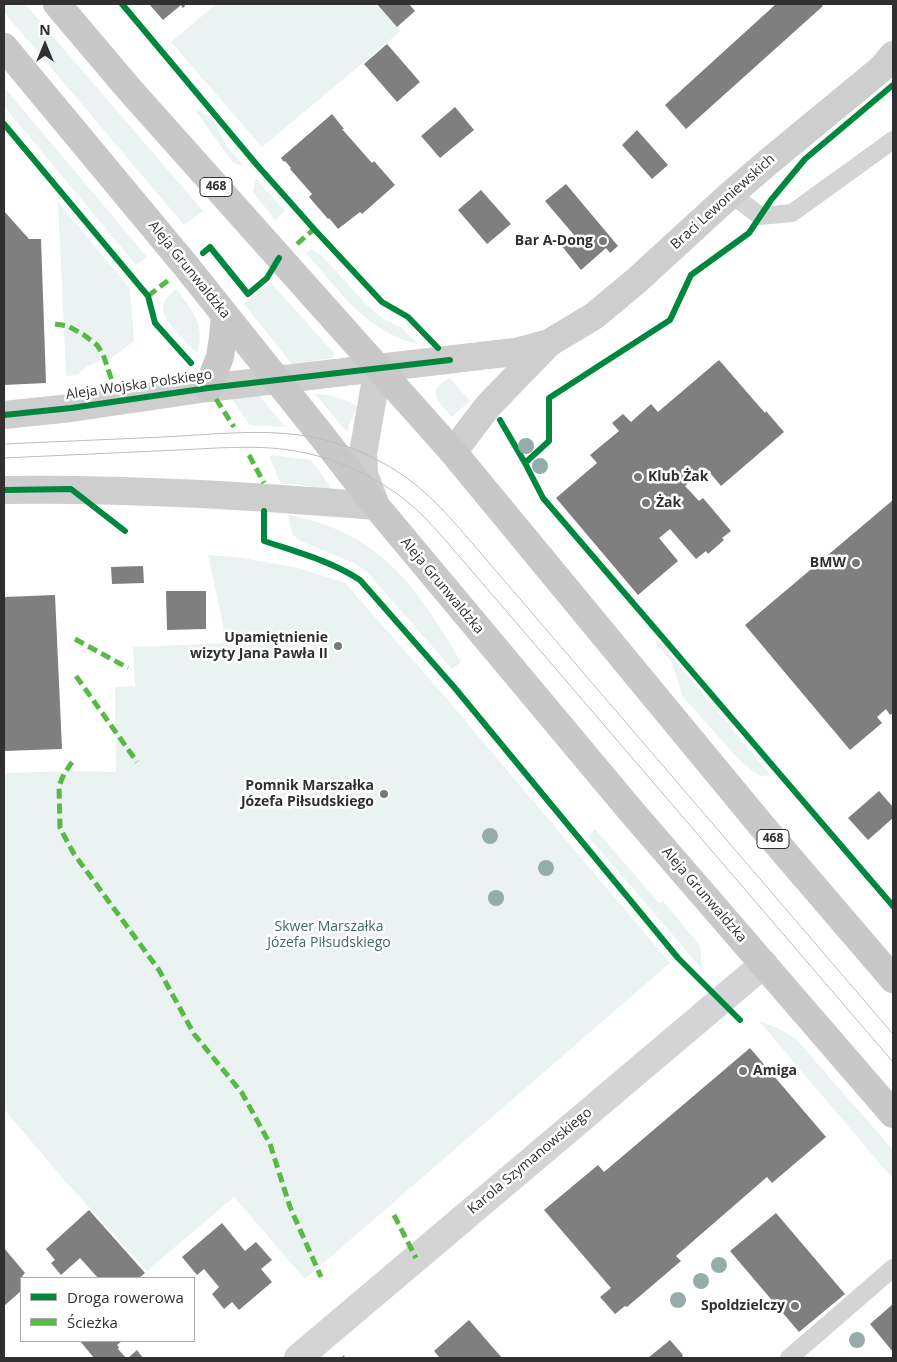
<!DOCTYPE html>
<meta charset="utf-8">
<style>
body{margin:0}
#map{position:relative;width:897px;height:1362px;overflow:hidden;background:#fff;font-family:"Open Sans",sans-serif}
canvas{display:block}
.frame{position:absolute;inset:0;border:5px solid #303030;pointer-events:none}
.legend{position:absolute;left:20px;top:1277px;width:175px;height:65px;box-sizing:border-box;background:#fff;border:1px solid #acacac;margin:0;padding:6px 9px;list-style:none;font-size:15px;color:#303030}
.legend li{display:flex;align-items:center;gap:10px;height:25px}
.legend b{width:25px;border:1px solid #acacac}
.north{position:absolute;left:20px;top:20px;width:50px;height:50px;-webkit-text-stroke:4px #fff;paint-order:stroke;rotate:0deg;font-size:14px;font-weight:700;line-height:20px;text-align:center;color:#303030}
.north::after{content:'';display:block;margin:auto;width:18px;height:22px;background:#303030;clip-path:polygon(50% 0,100% 100%,50% 72%,0 100%)}
</style>
<div id="map">
<canvas width="897" height="1362"></canvas>
<div class="frame"></div>
<ul class="legend">
<li><b style="height:6px;background:#00873e"></b>Droga rowerowa</li>
<li><b style="height:6px;background:#58b947"></b>Ścieżka</li>
</ul>
<div class="north">N</div>
</div>
<script>
const context = document.querySelector('canvas').getContext('2d');
context.lineJoin = 'round';
function fillPath(path, color) {
  context.fillStyle = color;
  context.fill(path, 'evenodd');
}
function trace(path, color, width, dash) {
  context.strokeStyle = color;
  context.lineWidth = width;
  context.lineCap = dash ? 'butt' : 'round';
  context.setLineDash(dash || []);
  context.stroke(path);
}
function label(font, color, halo, rows, align = 'center') {
  context.font = font + ' "Open Sans",sans-serif';
  context.lineWidth = 5;
  context.setLineDash([]);
  context.textBaseline = 'middle';
  context.strokeStyle = halo;
  context.fillStyle = color;
  for (const [text, x, y, turn = 0] of rows) {
    context.save();
    context.translate(x, y);
    context.rotate((+turn || 0) * Math.PI / 180);
    context.textAlign = isNaN(turn) ? turn : align;
    if (halo) context.strokeText(text, 0, 0);
    context.fillText(text, 0, 0);
    context.restore();
  }
}
const green = new Path2D(`
 M 4,4 L 25,4 L 203,211 L 184,225 L 4,12 Z
 M 216,4 L 377,4 L 401,31 L 262,147 L 171,42 Z
 M 4,87 L 147,257 L 136,265 L 4,106 Z
 M 198,110 L 212,117 L 226,145 L 244,166 L 233,163 L 196,111 Z
 M 256,179 L 285,211 L 275,220 L 253,192 Z
 M 58,202 L 130,289 L 134,341 L 108,361 L 107,358 L 86,367 L 77,375 L 66,376 Z
 M 312,250 L 320,254 L 367,305 L 382,318 L 402,328 L 418,344 C 366,332 340,291 306,253 L 308,251 Z
 M 270,282 L 334,353 L 334,356 L 333,358 L 292,364 L 244,304 Z
 M 176,289 C 192,310 206,325 197,353 C 189,344 162,320 163,309 C 163,300 170,294 176,289 Z
 M 450,378 L 470,401 L 452,417 C 439,402 424,390 450,378 Z
 M 315,394 C 330,394 345,399 358,407 L 351,419 L 347,432 Z
 M 259,395 L 285,427 L 250,425 L 232,399 Z
 M 272,456 L 272,455 L 311,460 L 330,486 L 331,490 L 295,484 L 281,484 L 269,456 Z
 M 288,515 C 379,531 418,588 461,662 L 452,669 L 368,573 L 356,564 L 298,540 L 292,533 Z
 M 208,555 L 236,557 L 295,567 L 345,583 L 441,692 L 670,963 L 305,1279 L 234,1197 L 147,1271 L 65,1181 L 4,1109 L 4,773 L 75,771 L 116,772 L 115,687 L 135,686 L 133,647 L 223,643 L 223,625 Z
 M 657,639 L 771,776 L 761,776 L 744,765 L 683,697 L 672,662 L 656,644 Z
 M 595,829 L 659,903 L 663,901 L 700,946 L 702,969 L 588,836 Z
 M 759,1021 L 775,1027 L 794,1037 L 893,1150 L 893,1179 Z`);
const building = new Path2D(`
 M 149,4 L 184,4 L 185,6 L 183,8 L 181,5 L 163,20 Z
 M 377,4 L 409,4 L 415,11 L 397,27 Z
 M 776,4 L 821,4 L 823,6 L 686,129 L 665,105 Z
 M 387,44 L 420,82 L 397,102 L 364,64 Z
 M 455,107 L 474,130 L 440,158 L 421,136 Z
 M 332,114 L 344,129 L 342,129 L 372,163 L 374,161 L 395,185 L 362,214 L 360,212 L 338,229 L 329,218 L 328,219 L 309,197 L 312,194 L 290,169 L 291,168 L 285,161 L 284,162 L 281,158 Z
 M 637,130 L 668,165 L 652,179 L 622,145 Z
 M 566,184 L 618,246 L 610,253 L 606,248 L 581,270 L 561,245 L 574,235 L 545,201 Z
 M 481,190 L 511,224 L 487,244 L 458,210 Z
 M 4,211 L 29,239 L 41,239 L 46,383 L 4,385 Z
 M 719,360 L 765,413 L 766,411 L 784,432 L 721,486 L 706,468 L 685,486 L 699,501 L 703,498 L 731,531 L 722,538 L 724,540 L 708,554 L 706,551 L 696,559 L 670,529 L 659,538 L 678,561 L 638,595 L 556,498 L 597,463 L 590,455 L 619,431 L 612,423 L 623,414 L 631,422 L 651,404 L 658,412 Z
 M 893,500 L 893,713 L 890,715 L 886,709 L 877,717 L 882,723 L 850,750 L 745,625 Z
 M 143,566 L 144,583 L 112,584 L 111,567 Z
 M 166,591 L 206,591 L 206,629 L 167,630 Z
 M 55,595 L 62,749 L 4,751 L 4,597 Z
 M 879,791 L 893,807 L 893,818 L 868,840 L 848,818 Z
 M 750,1048 L 826,1137 L 772,1183 L 767,1177 L 676,1256 L 681,1261 L 627,1307 L 625,1306 L 615,1314 L 600,1297 L 611,1288 L 544,1210 L 598,1165 L 604,1172 Z
 M 89,1210 L 145,1273 L 139,1278 L 98,1278 L 80,1258 L 61,1275 L 51,1263 L 55,1260 L 46,1249 Z
 M 776,1213 L 845,1294 L 799,1332 L 730,1251 Z
 M 222,1223 L 245,1251 L 256,1242 L 272,1260 L 261,1269 L 272,1282 L 239,1310 L 232,1302 L 224,1309 L 212,1294 L 219,1287 L 204,1269 L 197,1275 L 182,1257 Z
 M 4,1248 L 25,1273 L 22,1276 L 24,1278 L 21,1278 L 21,1291 L 4,1306 Z
 M 893,1304 L 893,1352 L 870,1324 Z
 M 469,1320 L 502,1358 L 440,1358 L 434,1351 Z
 M 670,1340 L 683,1355 L 682,1356 L 684,1358 L 648,1358 Z
 M 80,1341 L 122,1341 L 117,1345 L 119,1347 L 118,1349 L 126,1358 L 94,1358 Z
 M 137,1350 L 143,1358 L 128,1358 Z`);
const lane = new Path2D(`
 M 731,194 L 760,216 L 792,213 L 893,140
 M 789,1358 L 893,1268`);
const street = new Path2D(`
 M 298,1358 L 764,964`);
const secondary = new Path2D(`
 M 4,415 L 71,408 L 208,388 L 497,354 L 516,352 L 549,343
 M 453,452 L 488,406 L 549,343 L 594,316 L 636,281 L 731,194 L 767,163 L 881,69 L 893,55
 M 4,490 C 128,488 252,496 376,506 L 364,474 L 363,453 L 378,368`);
const primary = new Path2D(`
 M 57,4 L 129,89 L 453,452 L 761,825 L 893,979
 M 4,47 L 186,266 L 325,440 L 376,506 L 631,811 L 893,1114
 M 208,388 L 220,357 L 223,337 L 225,315`);
const tram = new Path2D(`
 M 4,444 C 57,442 110,439 163,437 C 206,435 257,429 299,435 C 333,439 366,452 395,470 C 429,491 453,521 479,551 L 893,1034
 M 4,458 C 62,455 120,453 178,450 C 223,448 270,443 314,455 C 343,462 371,476 396,493 C 423,512 444,539 465,563 L 893,1062`);
const quiet = new Path2D(`
 M 297,244 L 314,229
 M 148,296 L 170,279
 M 55,324 L 68,326 L 84,335 L 97,345 L 103,354 L 112,381
 M 216,399 L 234,427
 M 249,455 L 264,483
 M 75,639 L 128,668
 M 76,676 L 137,762
 M 72,762 L 64,774 L 59,786 L 60,828 L 74,854 L 159,970 L 194,1034 L 242,1093 L 270,1144 L 290,1207 L 321,1277
 M 394,1215 L 416,1258
 M 342,1357 L 343,1358`);
const cycleway = new Path2D(`
 M 122,4 L 257,165 L 314,229 L 382,302 L 408,317 L 438,348
 M 4,124 L 148,296 L 155,323 L 191,363
 M 203,253 L 210,247 L 248,294 L 267,278 L 279,258
 M 4,415 L 71,408 L 208,388 L 450,360
 M 500,420 L 525,463 L 543,498 L 893,906
 M 525,463 L 549,441 L 549,398 L 670,320 L 691,275 L 749,233 L 771,200 L 805,159 L 893,85
 M 4,490 L 71,489 L 125,531
 M 264,511 L 264,541 C 297,552 331,561 360,580 L 454,687 L 678,958 L 740,1020`);
const trees = [
 [526,446],
 [540,466],
 [490,836],
 [546,868],
 [496,898],
 [719,1265],
 [701,1281],
 [678,1300],
 [857,1340]
];
const markers = [
 [603,241,5,"#787878"],
 [638,477,5,"#787878"],
 [646,503,5,"#787878"],
 [856,563,5,"#787878"],
 [338,646,5,"#787878"],
 [384,794,5,"#787878"],
 [743,1071,5,"#787878"],
 [795,1306,5,"#787878"]
];
const shields = [
 [216,187,32],
 [773,839,32]
];
const shieldNames = [
 ["468",216,187],
 ["468",773,839]
];
const streetNames = [
 ["Braci Lewoniewskich",723,202,-42],
 ["Aleja Grunwaldzka",189,270,51],
 ["Aleja Wojska Polskiego",139,385,-8],
 ["Aleja Grunwaldzka",442,586,50],
 ["Aleja Grunwaldzka",704,895,49],
 ["Karola Szymanowskiego",530,1161,-40]
];
const poiNames = [
 ["Bar A-Dong",593,241],
 ["Klub Żak",648,477,"left"],
 ["Żak",656,503,"left"],
 ["BMW",846,563],
 ["Upamiętnienie",328,638],
 ["wizyty Jana Pawła II",328,654],
 ["Pomnik Marszałka",374,786],
 ["Józefa Piłsudskiego",374,802],
 ["Amiga",753,1071,"left"],
 ["Spoldzielczy",785,1306]
];
const parkNames = [
 ["Skwer Marszałka",329,927],
 ["Józefa Piłsudskiego",329,943]
];
fillPath(green, '#ebf3f2');
fillPath(building, '#7f7f7f');
trace(lane, '#d4d4d4', 18);
trace(street, '#d4d4d4', 28);
trace(secondary, '#cecece', 28);
trace(primary, '#c8c8c8', 28);
trace(tram, '#bcbcbc', 1);
trace(quiet, '#58b947', 5, [10, 5]);
trace(cycleway, '#00873e', 6);
context.fillStyle = '#95adaa';
for (const [x, y] of trees) {
  context.beginPath();
  context.arc(x, y, 8, 0, 2 * Math.PI);
  context.fill();
}
for (const [x, y, r, color] of markers) {
  const dot = new Path2D();
  dot.arc(x, y, r, 0, 2 * Math.PI);
  context.fillStyle = color;
  context.fill(dot);
  trace(dot, '#fff', 2);
}
for (const [x, y, w] of shields) {
  const box = new Path2D();
  box.roundRect(x - w / 2, y - 9.5, w, 19, 4);
  context.fillStyle = '#fff';
  context.fill(box);
  trace(box, '#303030', 1);
}
label('bold 12px', '#303030', null, shieldNames);
label('14px', '#303030', '#fff', streetNames);
label('bold 14px', '#303030', '#fff', poiNames, 'right');
label('14px', '#3f6a65', '#fff', parkNames);
</script>
